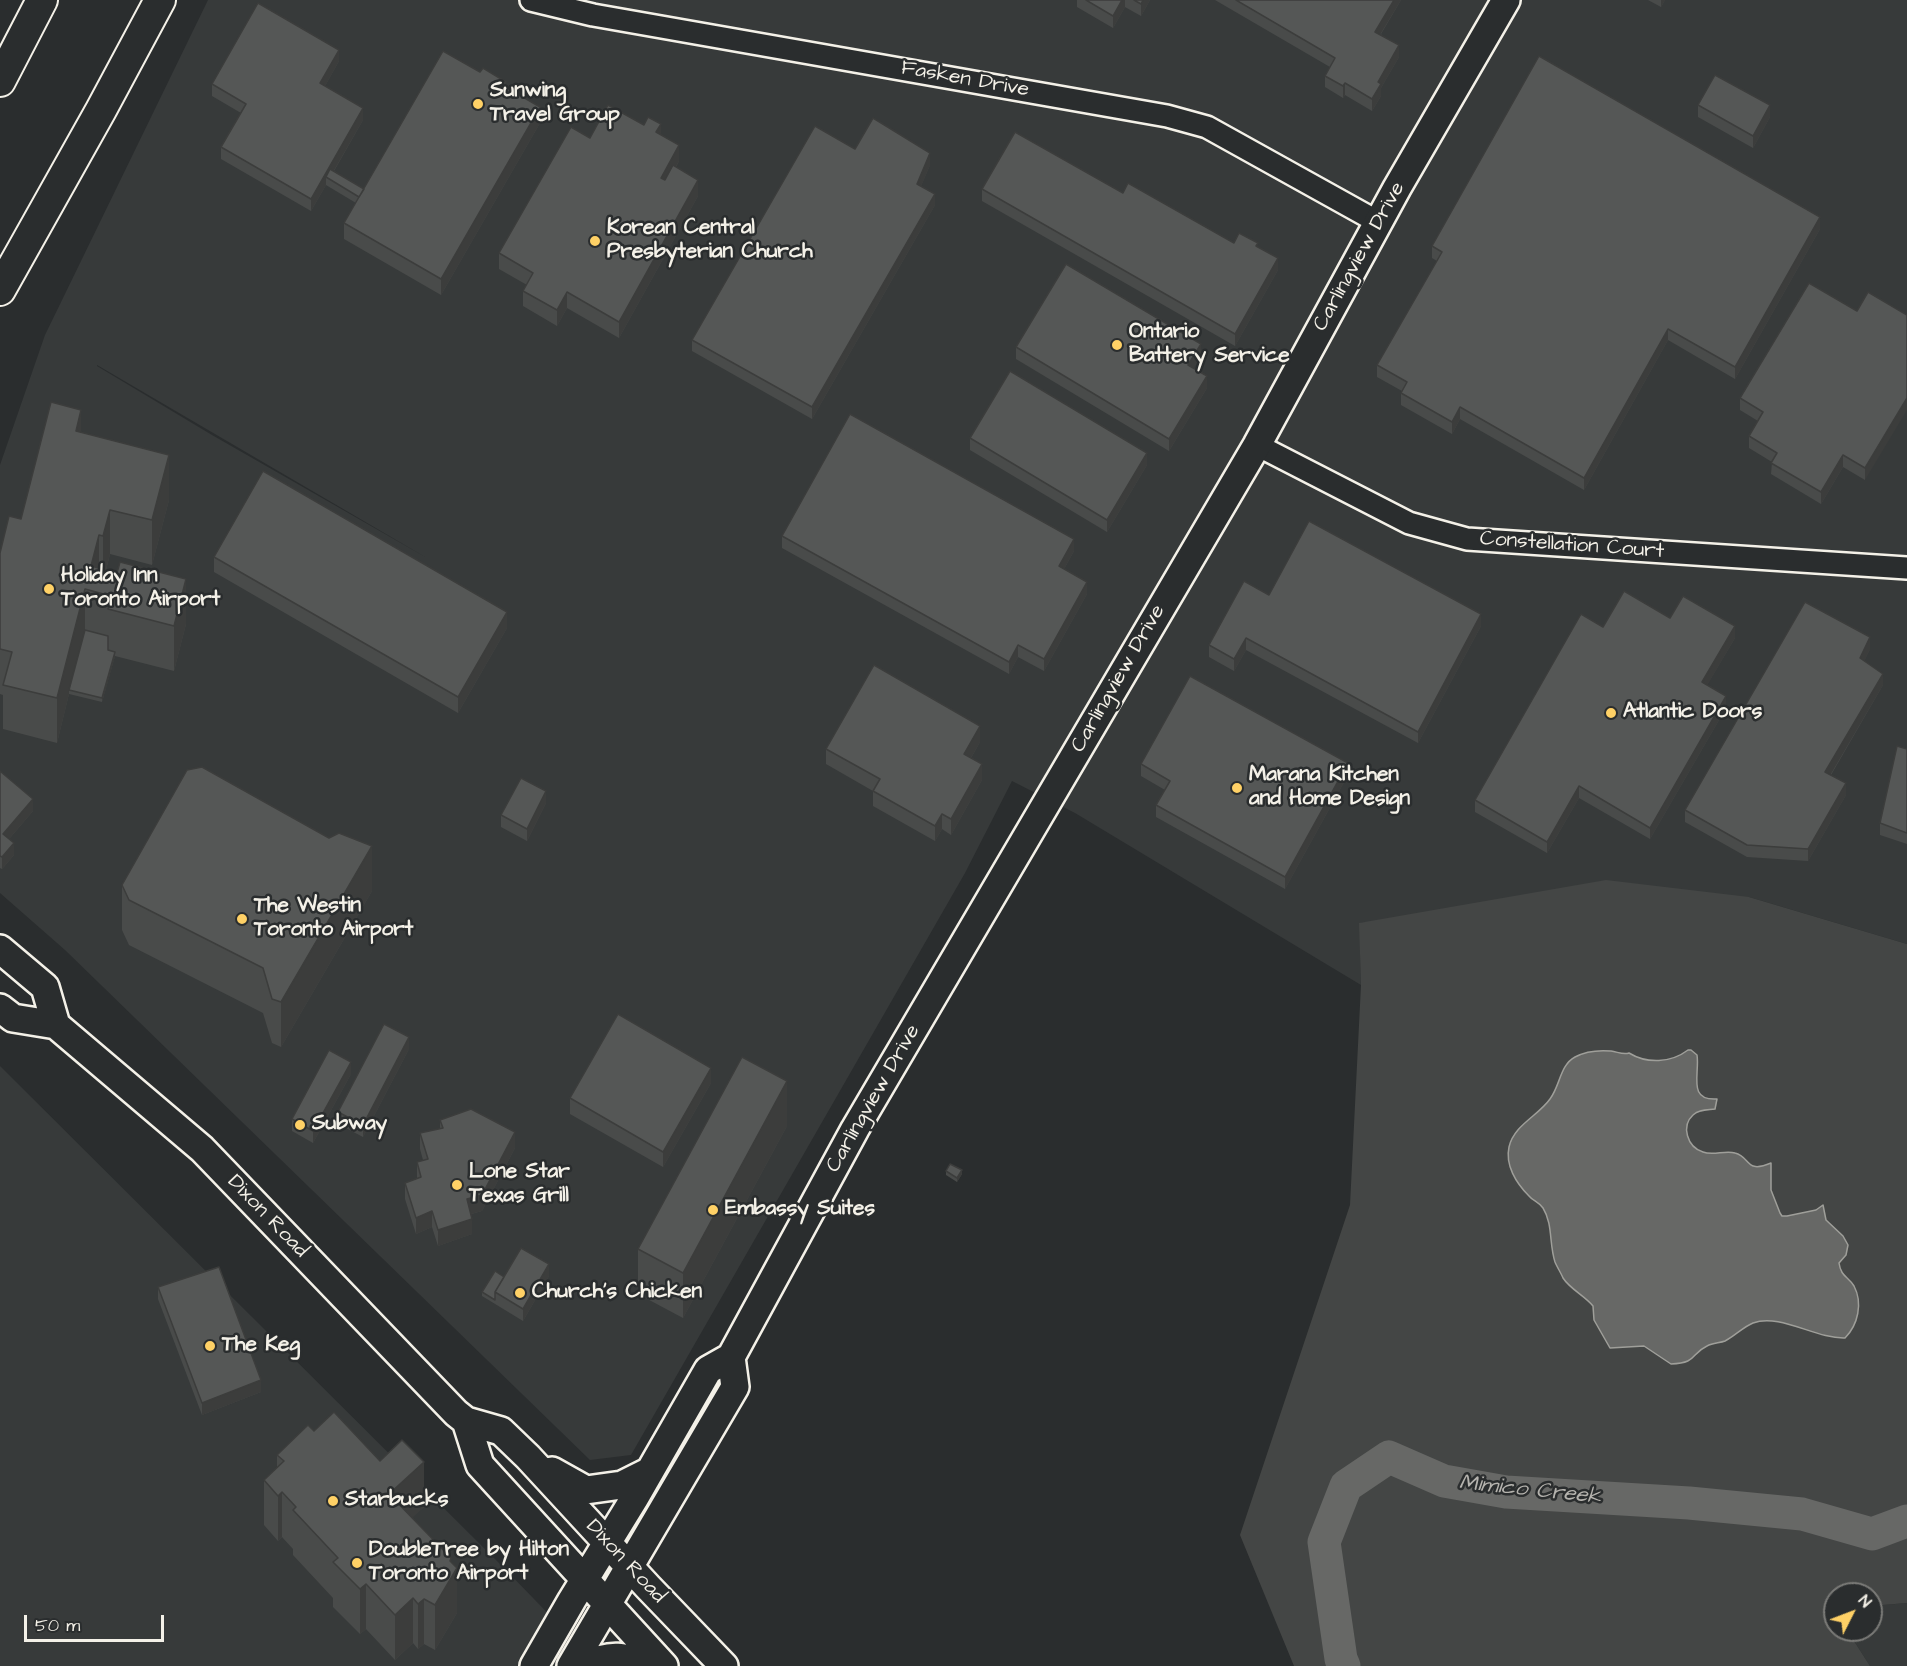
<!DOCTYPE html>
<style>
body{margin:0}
#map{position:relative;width:1907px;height:1666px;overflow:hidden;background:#2a2d2e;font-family:"Architects Daughter",sans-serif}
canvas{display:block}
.north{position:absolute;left:1823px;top:1582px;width:60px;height:60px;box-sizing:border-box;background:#2a2d2e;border:2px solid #7b7b78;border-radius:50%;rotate:48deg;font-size:16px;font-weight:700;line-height:24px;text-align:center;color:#f4f1e8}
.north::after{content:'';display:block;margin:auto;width:21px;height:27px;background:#ffd166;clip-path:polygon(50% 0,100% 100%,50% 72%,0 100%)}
.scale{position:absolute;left:24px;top:1615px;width:140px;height:27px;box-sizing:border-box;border:3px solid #f4f1e8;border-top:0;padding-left:8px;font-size:18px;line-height:21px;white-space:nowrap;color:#f4f1e8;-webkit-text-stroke:4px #2a2d2e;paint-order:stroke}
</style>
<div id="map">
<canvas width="1907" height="1666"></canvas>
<div class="north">N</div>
<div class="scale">50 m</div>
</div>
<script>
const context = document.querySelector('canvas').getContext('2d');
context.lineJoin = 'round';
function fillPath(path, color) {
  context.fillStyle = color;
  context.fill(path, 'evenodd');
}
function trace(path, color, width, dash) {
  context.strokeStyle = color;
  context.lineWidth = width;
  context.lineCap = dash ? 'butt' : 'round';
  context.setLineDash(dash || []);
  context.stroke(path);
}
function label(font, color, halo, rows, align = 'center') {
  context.font = font + ' "Architects Daughter",sans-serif';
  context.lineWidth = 5;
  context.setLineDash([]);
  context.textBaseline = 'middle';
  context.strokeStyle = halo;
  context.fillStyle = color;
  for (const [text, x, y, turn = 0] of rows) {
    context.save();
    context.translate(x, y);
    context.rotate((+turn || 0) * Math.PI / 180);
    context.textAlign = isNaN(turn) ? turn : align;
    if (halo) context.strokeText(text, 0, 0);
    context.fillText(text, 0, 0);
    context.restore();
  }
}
const built = new Path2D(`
 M 208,0 L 1907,0 L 1907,944 L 1749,897 L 1360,923 L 1361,985 L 1075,813 L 1012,781 L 965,873 L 631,1455 L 590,1460 L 65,950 L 0,893 L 0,465 L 45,335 ZM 97,366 L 97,365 L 427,558 L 212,435 Z
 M 0,1066 L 502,1566 L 599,1666 L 0,1666 Z
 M 1907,1603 L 1907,1666 L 1870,1666 L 1847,1630 L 1871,1630 L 1871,1606 Z`);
const green = new Path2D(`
 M 1606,880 L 1749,897 L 1907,944 L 1907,1603 L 1871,1606 L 1871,1594 L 1835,1594 L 1835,1630 L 1847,1630 L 1870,1666 L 1294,1666 L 1240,1535 L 1350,1205 L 1361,985 L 1359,923 Z`);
const water = new Path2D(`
 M 1688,1050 L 1691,1050 L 1697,1055 C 1700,1074 1687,1101 1717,1099 L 1715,1109 C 1708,1110 1699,1109 1693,1115 C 1681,1126 1687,1147 1703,1152 C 1713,1156 1725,1150 1735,1153 C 1751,1157 1745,1174 1771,1163 L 1771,1190 L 1780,1213 L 1782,1216 L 1787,1216 L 1816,1210 L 1823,1205 L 1826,1220 L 1843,1236 L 1848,1245 L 1846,1255 L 1839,1263 C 1841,1277 1848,1276 1854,1286 C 1863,1303 1858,1325 1845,1338 C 1816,1339 1780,1313 1753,1323 C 1743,1327 1735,1336 1725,1341 C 1720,1343 1713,1343 1707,1346 C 1690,1354 1698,1363 1671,1364 L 1644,1346 L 1610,1348 L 1594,1320 L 1593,1306 C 1585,1296 1570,1289 1563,1278 C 1561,1273 1557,1267 1555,1262 C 1549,1244 1553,1224 1543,1208 C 1539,1202 1533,1201 1529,1196 C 1516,1183 1505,1165 1509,1147 C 1514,1125 1538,1116 1550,1099 C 1560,1086 1560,1065 1575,1057 C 1586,1051 1599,1050 1611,1051 C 1618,1052 1623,1055 1629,1053 C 1647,1064 1671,1063 1688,1050 Z`);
const river = new Path2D(`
 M 1344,1666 L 1341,1659 L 1324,1542 L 1346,1486 L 1389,1457 L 1444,1481 L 1506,1492 L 1689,1503 L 1802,1514 L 1872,1534 L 1907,1521`);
const minor = new Path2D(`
 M 531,0 L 593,15 L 1167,116 L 1207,127 L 1378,222
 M 1257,445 L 1409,523 L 1467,539 L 1907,568`);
const major = new Path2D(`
 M 0,949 L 45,987 L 56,1025
 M 0,1008 L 13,1018 L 56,1025 L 202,1149 L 456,1413 L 466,1421 L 501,1431 L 528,1457 L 648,1587 L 724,1666
 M 466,1421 L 480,1465 L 664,1666
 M 552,1471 L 586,1490 L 622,1485 L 650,1471
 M 534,1666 L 572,1600 L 634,1499 L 708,1370 L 731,1357 L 855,1129 L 1257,445 L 1397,188 L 1506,0
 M 571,1666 L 735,1387 L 731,1357
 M 585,1666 C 612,1652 625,1657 652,1666`);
const highway = new Path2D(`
 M 0,81 L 42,0
 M 0,290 L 101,110 L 160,0`);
const wall = new Path2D(`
 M 1077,0 L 1150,0 L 1141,16 L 1125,7 L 1113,28 L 1077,7 Z
 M 1215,0 L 1401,0 L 1381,34 L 1399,57 L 1381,88 L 1381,96 L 1372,111 L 1345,95 L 1343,98 L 1325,87 L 1325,76 L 1330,67 Z
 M 1648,0 L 1665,0 L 1661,7 Z
 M 339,61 L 325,86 L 363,120 L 334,171 L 364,189 L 506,87 L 540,123 L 441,295 L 344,239 L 344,223 L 356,203 L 326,185 L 311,211 L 221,159 L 221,147 L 241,113 L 212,96 L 212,84 Z
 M 1698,105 L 1770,117 L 1753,148 L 1698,117 Z
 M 661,135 L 679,161 L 676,167 L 698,196 L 619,338 L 567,308 L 557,326 L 523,306 L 523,291 L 527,285 L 499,269 L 499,253 Z
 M 930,165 L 921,186 L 935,205 L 812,419 L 692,351 L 692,340 Z
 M 982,189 L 1123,193 L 1234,243 L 1258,247 L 1278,270 L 1235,346 L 982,201 Z
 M 1820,229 L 1735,379 L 1668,340 L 1584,490 L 1460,419 L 1452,434 L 1401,405 L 1401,393 L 1402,391 L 1377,377 L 1377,365 L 1437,261 L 1432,258 L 1432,246 Z
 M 1868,292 L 1865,480 L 1843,467 L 1821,504 L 1771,474 L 1772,462 L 1749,448 L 1749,436 L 1758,421 L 1740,410 L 1740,398 L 1857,311 Z
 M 1016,347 L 1201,356 L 1193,368 L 1207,388 L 1169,451 L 1016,359 Z
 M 81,432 L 169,500 L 152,565 L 110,554 L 106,570 L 186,624 L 174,671 L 115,656 L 102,702 L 69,694 L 57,743 L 3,729 L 3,695 L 0,694 L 0,553 L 21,519 Z
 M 970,438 L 1147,465 L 1107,532 L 970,450 Z
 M 782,536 L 1074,551 L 1064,569 L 1087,594 L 1044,671 L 1018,657 L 1009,674 L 782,548 Z
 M 214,557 L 507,628 L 458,713 L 214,572 Z
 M 1269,595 L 1481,626 L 1418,743 L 1246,650 L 1234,671 L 1209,657 L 1209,645 Z
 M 1670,618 L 1735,638 L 1707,685 L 1726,708 L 1650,839 L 1579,798 L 1547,853 L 1475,812 L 1475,800 L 1603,627 Z
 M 1870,649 L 1864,661 L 1883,685 L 1831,775 L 1846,795 L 1808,861 L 1747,857 L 1685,822 L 1685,810 Z
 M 980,742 L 971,758 L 982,780 L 951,835 L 942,829 L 935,841 L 873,806 L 873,791 L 826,764 L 826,749 Z
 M 1907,749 L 1907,844 L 1880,835 L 1880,823 Z
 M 1141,764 L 1348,775 L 1285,889 L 1156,817 L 1156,805 L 1165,790 L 1141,776 Z
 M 0,771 L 33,811 L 9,839 L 14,855 L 2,869 L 0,868 Z
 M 546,803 L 527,841 L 501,827 L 501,815 Z
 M 122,885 L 372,891 L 281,1047 L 272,1043 L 263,1013 L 129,945 L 122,930 Z
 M 409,1049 L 363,1137 L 338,1124 L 338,1112 Z
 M 351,1074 L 313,1143 L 292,1131 L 292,1119 Z
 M 711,1083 L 663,1167 L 570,1114 L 570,1098 Z
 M 440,1120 L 515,1148 L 482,1211 L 471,1214 L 472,1234 L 438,1246 L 432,1227 L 416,1234 L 405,1199 L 405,1183 L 417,1179 L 417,1162 L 423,1160 L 420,1149 L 420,1133 L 440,1129 Z
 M 787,1126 L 683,1318 L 638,1294 L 638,1249 Z
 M 946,1171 L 962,1174 L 957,1182 L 946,1175 Z
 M 549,1276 L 523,1321 L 482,1296 L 482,1292 L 504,1277 Z
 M 158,1287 L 261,1392 L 202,1415 L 158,1299 Z
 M 314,1431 L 424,1507 L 412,1517 L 451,1563 L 457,1613 L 435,1650 L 424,1644 L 418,1649 L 413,1643 L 395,1660 L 366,1629 L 360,1634 L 333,1607 L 333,1598 L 293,1555 L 293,1549 L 282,1537 L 278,1541 L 264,1525 L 264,1480 L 277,1468 L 277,1455 Z`);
const shadedWall = new Path2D(`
 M 1122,0 L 1125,0 L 1125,7 L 1113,28 L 1113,16 Z
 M 1143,0 L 1150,0 L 1141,16 L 1141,4 Z
 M 1394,0 L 1401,0 L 1375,43 L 1375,32 Z
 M 1661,0 L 1665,0 L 1661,7 Z
 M 1399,45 L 1399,57 L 1381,88 L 1381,96 L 1372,111 L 1372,99 L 1378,82 Z
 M 339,50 L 339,61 L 320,95 L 320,83 Z
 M 1345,83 L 1345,95 L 1343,98 L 1343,86 Z
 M 1770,105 L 1770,117 L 1753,148 L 1753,136 Z
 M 540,107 L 540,123 L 441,295 L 441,279 Z
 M 363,108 L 363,120 L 329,179 L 326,177 L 326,185 L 311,211 L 311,199 Z
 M 661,124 L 661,140 L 656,132 Z
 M 679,145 L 679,161 L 661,194 L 661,178 Z
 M 930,153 L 930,165 L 917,196 L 917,184 Z
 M 698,180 L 698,196 L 619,338 L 619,322 Z
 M 935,194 L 935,205 L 812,419 L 812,407 Z
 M 1820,217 L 1820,229 L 1735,379 L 1735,367 Z
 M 1278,258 L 1278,270 L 1235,346 L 1235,334 Z
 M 567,292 L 567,308 L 557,326 L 557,310 Z
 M 1668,329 L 1668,340 L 1584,490 L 1584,478 Z
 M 1201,344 L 1201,356 L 1188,377 L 1188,365 Z
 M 1207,376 L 1207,388 L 1169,451 L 1169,439 Z
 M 1907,398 L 1907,410 L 1865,480 L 1865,468 Z
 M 1460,407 L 1460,419 L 1452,434 L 1452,422 Z
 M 81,410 L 81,455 L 76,431 Z
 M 1147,453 L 1147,465 L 1107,532 L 1107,520 Z
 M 169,455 L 169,500 L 152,565 L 152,520 Z
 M 1843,455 L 1843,467 L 1821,504 L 1821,492 Z
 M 110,510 L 110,554 L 103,581 L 103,536 Z
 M 99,535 L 99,580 L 91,566 Z
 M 1074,539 L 1074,551 L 1059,578 L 1059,566 Z
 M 186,579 L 186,624 L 174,671 L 174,626 Z
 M 1087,582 L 1087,594 L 1044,671 L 1044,659 Z
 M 85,589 L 85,634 L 69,690 L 69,694 L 57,743 L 57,698 Z
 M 507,612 L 507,628 L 458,713 L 458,697 Z
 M 1481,614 L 1481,626 L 1418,743 L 1418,732 Z
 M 1735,626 L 1735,638 L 1702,694 L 1702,682 Z
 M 1870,637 L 1870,649 L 1860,670 L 1860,658 Z
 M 1246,638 L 1246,650 L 1234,671 L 1234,659 Z
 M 1018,645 L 1018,657 L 1009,674 L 1009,662 Z
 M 115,652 L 115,656 L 102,702 L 102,698 Z
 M 1883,674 L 1883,685 L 1825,784 L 1825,772 Z
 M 1726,696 L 1726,708 L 1650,839 L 1650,828 Z
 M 980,726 L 980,742 L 964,770 L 964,754 Z
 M 1348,763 L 1348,775 L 1285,889 L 1285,877 Z
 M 982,764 L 982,780 L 951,835 L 951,819 Z
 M 1846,783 L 1846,795 L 1808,861 L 1808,849 Z
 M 1579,786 L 1579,798 L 1547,853 L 1547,842 Z
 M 546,791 L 546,803 L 527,841 L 527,829 Z
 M 33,799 L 33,811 L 3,846 L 3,834 Z
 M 942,814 L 942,829 L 935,841 L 935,826 Z
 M 14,843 L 14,855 L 2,869 L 2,857 Z
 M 372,846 L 372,891 L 281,1047 L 281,1002 Z
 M 409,1037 L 409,1049 L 363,1137 L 363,1125 Z
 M 351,1062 L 351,1074 L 313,1143 L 313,1131 Z
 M 711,1068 L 711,1083 L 663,1167 L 663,1152 Z
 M 787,1081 L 787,1126 L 683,1318 L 683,1273 Z
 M 515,1132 L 515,1148 L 482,1211 L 467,1215 L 467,1199 Z
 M 962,1170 L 962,1174 L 957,1182 L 957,1178 Z
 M 432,1211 L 432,1227 L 416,1234 L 416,1218 Z
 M 472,1219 L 472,1234 L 438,1246 L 438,1230 Z
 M 549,1264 L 549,1276 L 523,1321 L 523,1309 Z
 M 261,1380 L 261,1392 L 202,1415 L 202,1403 Z
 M 424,1462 L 424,1507 L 389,1539 L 389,1494 Z
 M 282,1492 L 282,1537 L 278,1541 L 278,1496 Z
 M 451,1558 L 451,1577 L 457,1568 L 457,1613 L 435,1650 L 435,1605 Z
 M 366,1584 L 366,1629 L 360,1634 L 360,1589 Z
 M 413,1598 L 413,1643 L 395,1660 L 395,1615 Z
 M 424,1599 L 424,1644 L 418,1649 L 418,1604 Z`);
const building = new Path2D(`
 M 1086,0 L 1122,0 L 1113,16 Z
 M 1134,0 L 1143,0 L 1141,4 Z
 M 1236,0 L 1394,0 L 1375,32 L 1399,45 L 1378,82 L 1381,84 L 1372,99 L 1345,83 L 1343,86 L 1325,76 L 1335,58 Z
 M 258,3 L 339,50 L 320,83 L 363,108 L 311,199 L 221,147 L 246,104 L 212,84 Z
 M 443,51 L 480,72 L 483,68 L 506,82 L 504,86 L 540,107 L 441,279 L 344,223 Z
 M 1539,56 L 1820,217 L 1735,367 L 1668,329 L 1584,478 L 1460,407 L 1452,422 L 1401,393 L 1407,382 L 1377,365 L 1442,252 L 1432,246 Z
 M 1715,75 L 1770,105 L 1753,136 L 1698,105 Z
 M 608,105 L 644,125 L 648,117 L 661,124 L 656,132 L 679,145 L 661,178 L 665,180 L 673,165 L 698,180 L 619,322 L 567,292 L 557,310 L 523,291 L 533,273 L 499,253 L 571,127 L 590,138 Z
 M 873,118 L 930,153 L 917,184 L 935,194 L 812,407 L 692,340 L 815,126 L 855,149 Z
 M 1015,132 L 1123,193 L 1128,183 L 1234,243 L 1239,233 L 1258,243 L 1256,246 L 1278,258 L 1235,334 L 982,189 Z
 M 330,169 L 364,189 L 359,197 L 326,177 Z
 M 1066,264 L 1201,344 L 1188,365 L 1207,376 L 1169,439 L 1016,347 Z
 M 1809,283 L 1857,311 L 1868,292 L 1907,315 L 1907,398 L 1865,468 L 1843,455 L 1821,492 L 1771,463 L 1777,453 L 1749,436 L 1763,412 L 1740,398 Z
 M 1010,371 L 1147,453 L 1107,520 L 970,438 Z
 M 51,402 L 81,410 L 76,431 L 169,455 L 152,520 L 110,510 L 103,536 L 99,535 L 91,566 L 117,573 L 120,562 L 186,579 L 174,626 L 108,609 L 111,596 L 85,589 L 57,698 L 3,685 L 12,652 L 0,649 L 0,553 L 9,516 L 21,519 Z
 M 850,414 L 1074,539 L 1059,566 L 1087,582 L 1044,659 L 1018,645 L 1009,662 L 782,536 Z
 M 263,471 L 507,612 L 458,697 L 214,557 Z
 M 1309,521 L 1481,614 L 1418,732 L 1246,638 L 1234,659 L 1209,645 L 1244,581 L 1269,595 Z
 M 1624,591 L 1670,618 L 1683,596 L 1735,626 L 1702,682 L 1726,696 L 1650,828 L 1579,786 L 1547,842 L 1475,800 L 1581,614 L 1603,627 Z
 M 1805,602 L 1870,637 L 1860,658 L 1883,674 L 1825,772 L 1846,783 L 1808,849 L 1747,845 L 1685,810 Z
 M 85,630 L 108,636 L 108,650 L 115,652 L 102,698 L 69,690 Z
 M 874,665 L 980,726 L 964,754 L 982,764 L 951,819 L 942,814 L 935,826 L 873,791 L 880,779 L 826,749 Z
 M 1190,676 L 1348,763 L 1285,877 L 1156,805 L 1170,781 L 1141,764 Z
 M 1897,746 L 1907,749 L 1907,833 L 1880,823 Z
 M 202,767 L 329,838 L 339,833 L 372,846 L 281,1002 L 272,999 L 263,968 L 129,900 L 122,885 L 187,770 Z
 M 0,771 L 33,799 L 3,834 L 14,843 L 2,857 L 0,856 Z
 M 521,778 L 546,791 L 527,829 L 501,815 Z
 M 618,1014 L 711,1068 L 663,1152 L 570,1098 Z
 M 384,1024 L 409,1037 L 363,1125 L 338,1112 Z
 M 329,1050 L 351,1062 L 313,1131 L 292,1119 Z
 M 742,1057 L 787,1081 L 683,1273 L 638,1249 Z
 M 471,1109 L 515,1132 L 482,1195 L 467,1199 L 472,1219 L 438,1230 L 432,1211 L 416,1218 L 405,1183 L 421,1177 L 417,1162 L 428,1159 L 420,1133 L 443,1128 L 440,1120 Z
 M 950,1164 L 962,1170 L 957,1178 L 946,1171 Z
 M 521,1248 L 549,1264 L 523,1309 L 495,1292 Z
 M 219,1267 L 261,1380 L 202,1403 L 158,1287 Z
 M 495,1271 L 504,1277 L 495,1292 L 495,1300 L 482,1292 Z
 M 334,1412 L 380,1461 L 402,1440 L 424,1462 L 389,1494 L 451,1558 L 450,1561 L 457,1568 L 435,1605 L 424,1599 L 418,1604 L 413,1598 L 395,1615 L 366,1584 L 360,1589 L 333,1562 L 338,1558 L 293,1510 L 296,1507 L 282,1492 L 278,1496 L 264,1480 L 284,1461 L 277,1455 L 308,1425 L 314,1431 Z`);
const markers = [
 [478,104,6,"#ffd166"],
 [595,241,6,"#ffd166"],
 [1117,345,6,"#ffd166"],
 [49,589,6,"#ffd166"],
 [1611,713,6,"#ffd166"],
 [1237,788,6,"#ffd166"],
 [242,919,6,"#ffd166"],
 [300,1125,6,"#ffd166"],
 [457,1185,6,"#ffd166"],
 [713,1210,6,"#ffd166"],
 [520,1293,6,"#ffd166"],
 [210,1346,6,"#ffd166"],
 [333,1501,6,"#ffd166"],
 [357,1563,6,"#ffd166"]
];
const streetNames = [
 ["Fasken Drive",965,80,10],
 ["Carlingview Drive",1360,257,-61],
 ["Constellation Court",1572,546,4],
 ["Carlingview Drive",1119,679,-60],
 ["Carlingview Drive",874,1099,-60],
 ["Dixon Road",267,1217,46],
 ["Dixon Road",625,1562,47]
];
const poiNames = [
 ["Sunwing",490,92],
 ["Travel Group",490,116],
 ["Korean Central",607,229],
 ["Presbyterian Church",607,253],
 ["Ontario",1129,333],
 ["Battery Service",1129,357],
 ["Holiday Inn",61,577],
 ["Toronto Airport",61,601],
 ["Atlantic Doors",1623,713],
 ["Marana Kitchen",1249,776],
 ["and Home Design",1249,800],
 ["The Westin",254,907],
 ["Toronto Airport",254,931],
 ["Subway",312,1125],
 ["Lone Star",469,1173],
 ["Texas Grill",469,1197],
 ["Embassy Suites",725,1210],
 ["Church's Chicken",532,1293],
 ["The Keg",222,1346],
 ["Starbucks",345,1501],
 ["DoubleTree by Hilton",369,1551],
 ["Toronto Airport",369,1575]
];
const waterNames = [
 ["Mimico Creek",1530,1491,6]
];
fillPath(built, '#373a3a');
fillPath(green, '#444645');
fillPath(water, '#676866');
trace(water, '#9f9f9a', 1.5);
trace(river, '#676866', 33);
trace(minor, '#f4f1e8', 26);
trace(major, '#f4f1e8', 32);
trace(highway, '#f4f1e8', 34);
trace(minor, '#2a2d2e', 21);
trace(major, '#2a2d2e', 27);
trace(highway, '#2a2d2e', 30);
fillPath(wall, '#494b4a');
fillPath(shadedWall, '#3c3d3c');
fillPath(building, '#555756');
trace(building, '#3c3d3c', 1.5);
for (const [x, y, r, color] of markers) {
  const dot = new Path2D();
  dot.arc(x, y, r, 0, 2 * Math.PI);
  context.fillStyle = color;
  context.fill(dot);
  trace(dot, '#2a2d2e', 2);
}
label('21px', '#f4f1e8', '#2a2d2e', streetNames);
label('bold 21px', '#f4f1e8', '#2a2d2e', poiNames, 'left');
label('italic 22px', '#b5b3ae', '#2a2d2e', waterNames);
</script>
